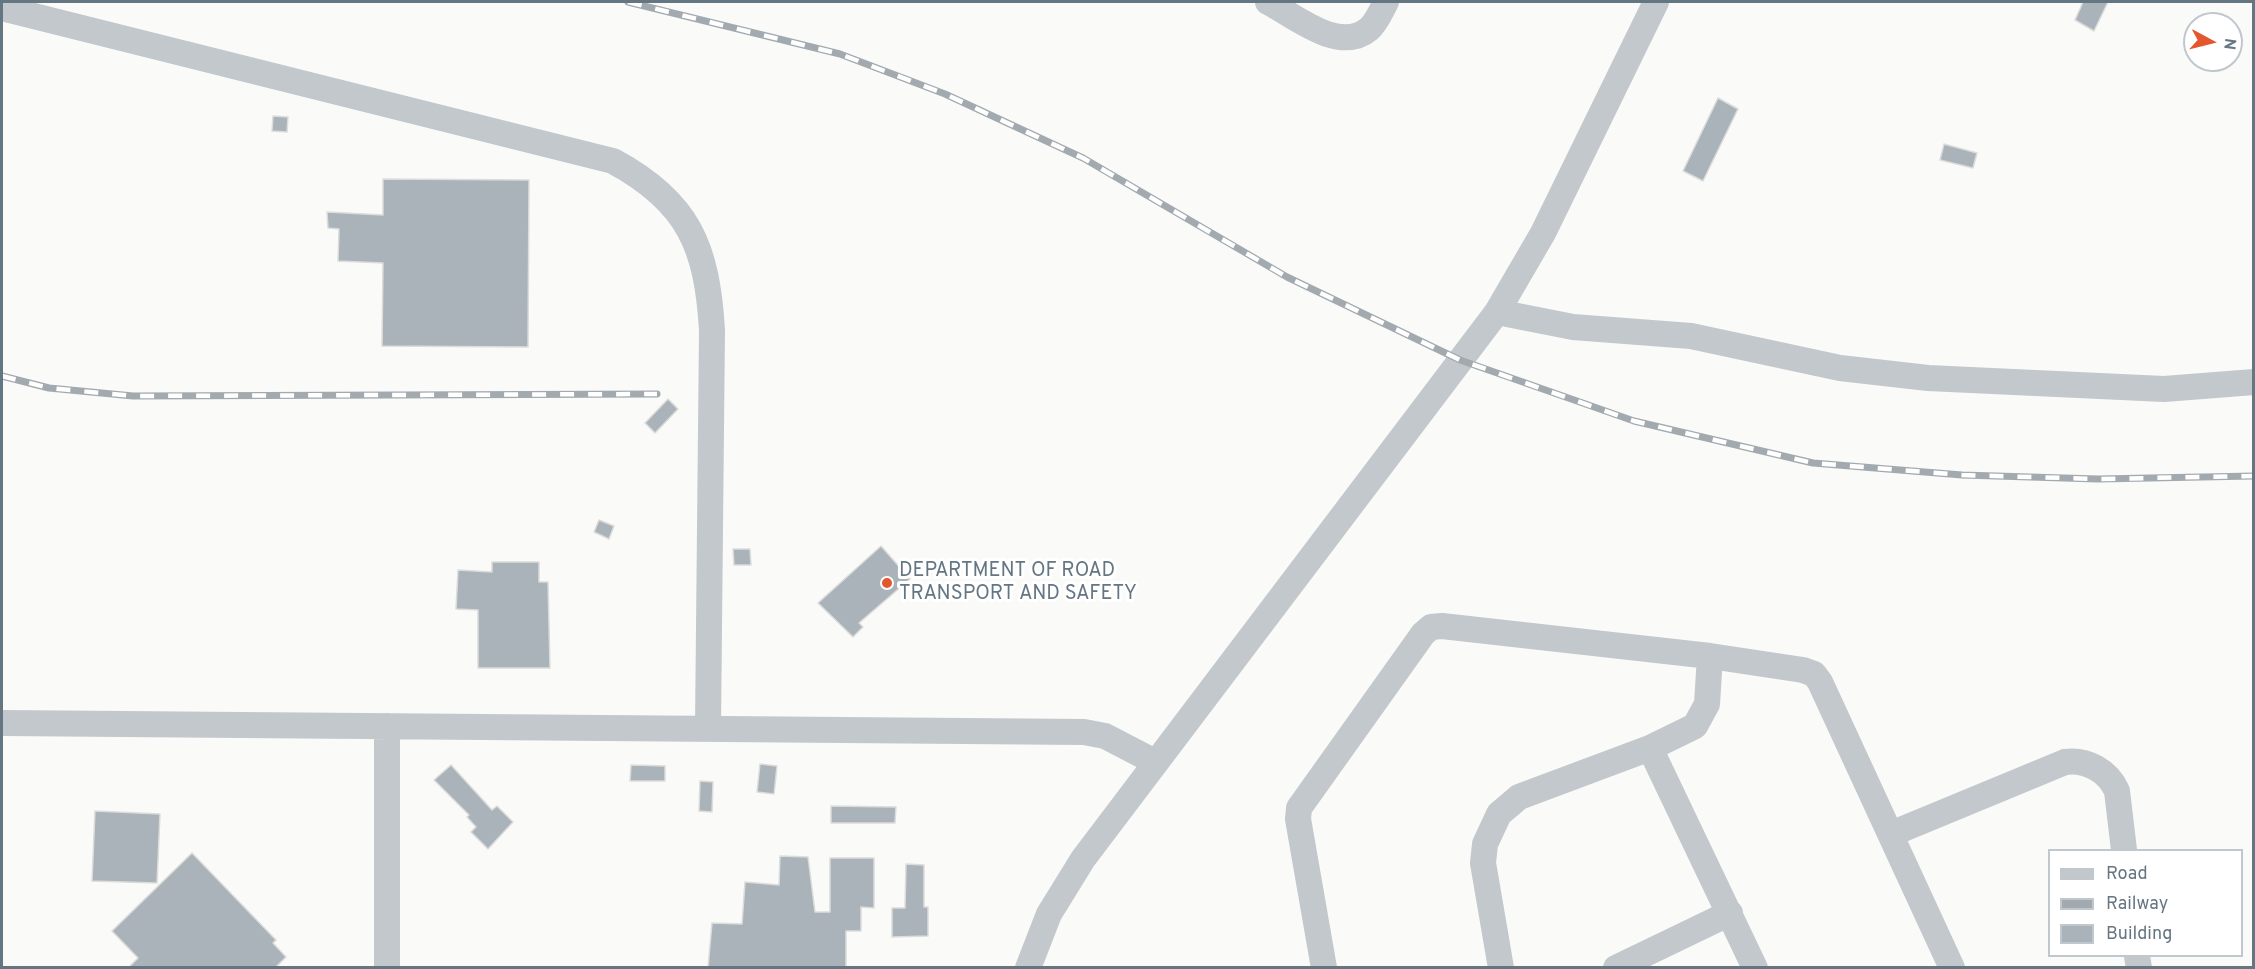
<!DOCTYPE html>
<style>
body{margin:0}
#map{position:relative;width:2255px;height:969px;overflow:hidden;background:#fafaf8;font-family:Overpass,sans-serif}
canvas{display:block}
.frame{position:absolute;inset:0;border:3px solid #657683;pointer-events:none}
.legend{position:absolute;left:2048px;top:849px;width:195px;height:108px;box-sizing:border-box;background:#fff;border:2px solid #c1c8cd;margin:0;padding:8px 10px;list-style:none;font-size:18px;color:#657683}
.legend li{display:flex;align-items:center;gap:12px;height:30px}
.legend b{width:30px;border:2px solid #c1c8cd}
.north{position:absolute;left:2183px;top:12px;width:60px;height:60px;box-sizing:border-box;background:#fff;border:2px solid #c1c8cd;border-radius:50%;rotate:97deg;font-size:16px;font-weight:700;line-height:24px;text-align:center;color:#657683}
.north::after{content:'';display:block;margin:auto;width:21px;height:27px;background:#e4572e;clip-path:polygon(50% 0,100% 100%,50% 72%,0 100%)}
</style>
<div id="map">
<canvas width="2255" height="969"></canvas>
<div class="frame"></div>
<ul class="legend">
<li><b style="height:8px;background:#c3c8cc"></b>Road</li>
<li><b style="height:8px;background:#a2aab0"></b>Railway</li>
<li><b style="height:16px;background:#aab3b9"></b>Building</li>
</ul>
<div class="north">N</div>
</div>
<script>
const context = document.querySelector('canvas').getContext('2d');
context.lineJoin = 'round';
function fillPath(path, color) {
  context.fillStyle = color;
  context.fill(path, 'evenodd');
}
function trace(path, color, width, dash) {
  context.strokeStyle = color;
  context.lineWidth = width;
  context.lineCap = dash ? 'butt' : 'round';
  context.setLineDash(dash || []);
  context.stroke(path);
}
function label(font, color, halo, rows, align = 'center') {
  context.font = font + ' Overpass,sans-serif';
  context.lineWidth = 6;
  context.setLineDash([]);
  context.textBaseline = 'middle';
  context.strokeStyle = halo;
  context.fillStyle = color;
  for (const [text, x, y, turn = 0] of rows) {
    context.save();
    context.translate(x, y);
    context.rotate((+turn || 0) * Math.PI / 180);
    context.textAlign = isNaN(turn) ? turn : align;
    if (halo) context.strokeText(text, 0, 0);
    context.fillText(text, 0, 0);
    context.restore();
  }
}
const building = new Path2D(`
 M 2083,2 L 2108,2 L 2094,31 L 2075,20 Z
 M 1718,98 L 1738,109 L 1703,181 L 1683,171 Z
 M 273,116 L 288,117 L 287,132 L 272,131 Z
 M 1944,144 L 1977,153 L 1973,168 L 1940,160 Z
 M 383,179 L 529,180 L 528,347 L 382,346 L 383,263 L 338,261 L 339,229 L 328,228 L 327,212 L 383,215 Z
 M 668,399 L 678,409 L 655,433 L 645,423 Z
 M 599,520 L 614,526 L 609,539 L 594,532 Z
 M 881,546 L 910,579 L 859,623 L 863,627 L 853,637 L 818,603 Z
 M 733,549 L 750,549 L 751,565 L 734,565 Z
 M 492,562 L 539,562 L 539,582 L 548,582 L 550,668 L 478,668 L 478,610 L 456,609 L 458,570 L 492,572 Z
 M 760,764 L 777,766 L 774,794 L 757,792 Z
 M 451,765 L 492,810 L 497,806 L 513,822 L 488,849 L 471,832 L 476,827 L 467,817 L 469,815 L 434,780 Z
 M 631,765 L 665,766 L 665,781 L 630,781 Z
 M 700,781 L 713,782 L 712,812 L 699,811 Z
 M 831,806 L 896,807 L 895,823 L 831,823 Z
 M 95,811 L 160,814 L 157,883 L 92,881 Z
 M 192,853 L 276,940 L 273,943 L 286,957 L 275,968 L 128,968 L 138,958 L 112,931 Z
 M 780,856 L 808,857 L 815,912 L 830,912 L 830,858 L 874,858 L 874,908 L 861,907 L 861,931 L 846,931 L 846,968 L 708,968 L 712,923 L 742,924 L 745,882 L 779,885 Z
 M 906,864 L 924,865 L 924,907 L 928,907 L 928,936 L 892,937 L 892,908 L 905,908 Z`);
const minor = new Path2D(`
 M 1268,2 C 1295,16 1339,54 1369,29 C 1377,22 1381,11 1386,2
 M 2,8 L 613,161 C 689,202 707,247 712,330 L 708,727
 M 1497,312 L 1573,327 L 1691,336 L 1840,368 L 1928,378 L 2164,389 L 2254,382
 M 2,723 L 1084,732 L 1105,736 L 1155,762
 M 1650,748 L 1755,968
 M 1891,834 L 2065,762 C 2087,759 2108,771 2117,791 L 2124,850
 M 2137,956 L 2139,968
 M 387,968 L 387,726
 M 1028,968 L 1049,914 L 1083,859 L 1497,312 L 1543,233 L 1656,2
 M 1324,968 L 1298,819 L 1299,808 L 1423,634 L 1431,627 L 1442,626 L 1710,656 L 1803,670 L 1814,674 L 1820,682 L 1952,968
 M 1501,968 L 1483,863 L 1485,844 L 1499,814 L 1519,797 L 1650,748 L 1695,726 L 1707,704 L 1710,656
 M 1616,968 L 1730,913`);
const rail = new Path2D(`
 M 628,2 L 840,54 L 945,94 L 1083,158 L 1287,277 L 1460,360 L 1634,421 L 1813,463 L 1962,475 L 2098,479 L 2254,476
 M 2,376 L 49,388 L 133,396 L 657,394`);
const markers = [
 [887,583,6,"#e4572e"]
];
const poiNames = [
 ["DEPARTMENT OF ROAD",899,572],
 ["TRANSPORT AND SAFETY",899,595]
];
fillPath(building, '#aab3b9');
trace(building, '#dcdcda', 1.5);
trace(minor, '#c3c8cc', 26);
trace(rail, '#a2aab0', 7);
trace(rail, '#fff', 4.5, [14]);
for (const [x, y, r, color] of markers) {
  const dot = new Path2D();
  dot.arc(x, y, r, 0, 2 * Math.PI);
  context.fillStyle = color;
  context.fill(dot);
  trace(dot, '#fff', 2);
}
label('20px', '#657683', '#fff', poiNames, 'left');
</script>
